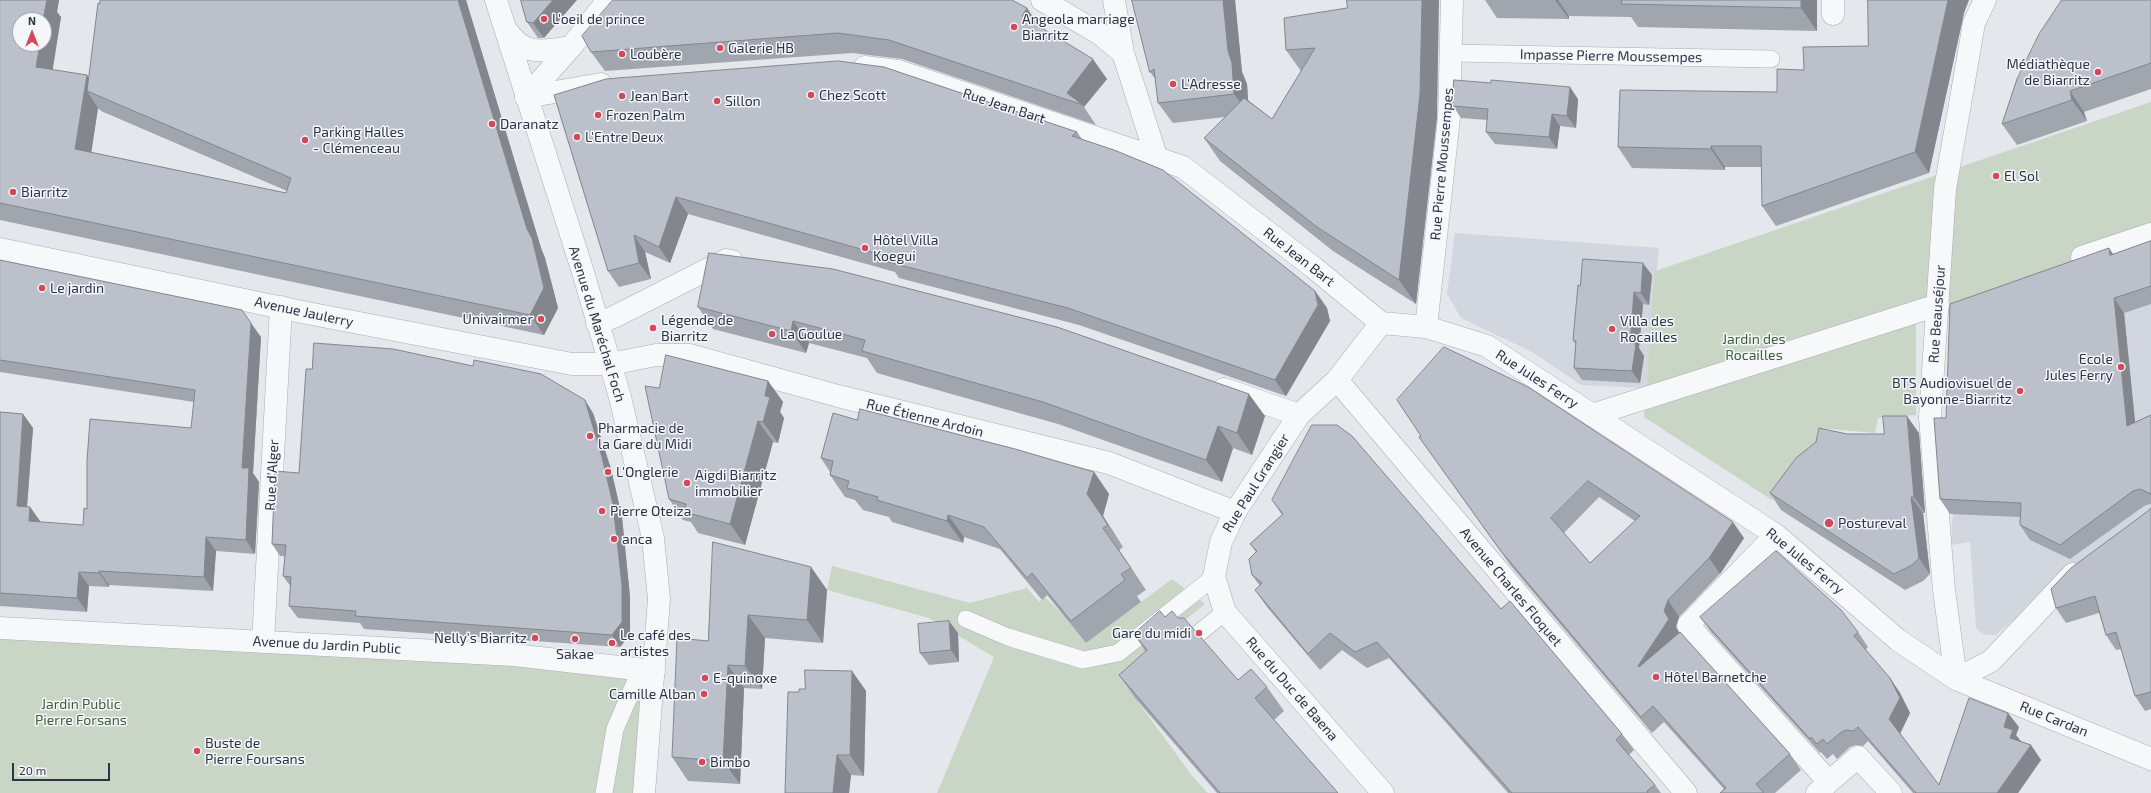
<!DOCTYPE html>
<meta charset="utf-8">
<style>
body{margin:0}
#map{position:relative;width:2151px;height:793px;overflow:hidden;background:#e4e7ec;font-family:"Exo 2",sans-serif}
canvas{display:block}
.north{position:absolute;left:12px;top:12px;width:40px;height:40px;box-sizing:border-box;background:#f4f6f9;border:1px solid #a4a8b1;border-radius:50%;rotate:0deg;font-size:11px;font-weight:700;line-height:16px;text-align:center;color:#2b3445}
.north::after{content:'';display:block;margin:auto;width:14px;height:18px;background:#d1495b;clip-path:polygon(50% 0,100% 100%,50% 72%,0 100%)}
.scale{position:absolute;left:12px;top:763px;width:98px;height:18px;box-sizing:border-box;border:2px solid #2b3445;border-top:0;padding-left:5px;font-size:12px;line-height:14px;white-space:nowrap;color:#2b3445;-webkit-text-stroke:3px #f4f6f9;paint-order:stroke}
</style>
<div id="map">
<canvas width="2151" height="793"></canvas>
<div class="north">N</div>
<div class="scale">20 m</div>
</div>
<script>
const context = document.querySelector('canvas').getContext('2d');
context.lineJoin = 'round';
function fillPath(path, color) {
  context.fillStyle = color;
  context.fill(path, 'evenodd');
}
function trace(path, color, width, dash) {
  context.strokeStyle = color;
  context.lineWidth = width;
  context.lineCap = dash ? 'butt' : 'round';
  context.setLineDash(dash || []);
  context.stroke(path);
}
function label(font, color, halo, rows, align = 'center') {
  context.font = font + ' "Exo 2",sans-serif';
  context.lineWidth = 3;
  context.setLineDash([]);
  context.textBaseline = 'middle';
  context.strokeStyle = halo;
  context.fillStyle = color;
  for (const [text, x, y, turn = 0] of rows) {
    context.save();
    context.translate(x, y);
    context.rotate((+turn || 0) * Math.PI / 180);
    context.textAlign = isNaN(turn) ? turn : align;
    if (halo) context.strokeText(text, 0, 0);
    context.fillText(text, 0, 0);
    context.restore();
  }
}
const built = new Path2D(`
 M 1455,233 L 1659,248 L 1646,388 L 1581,385 L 1532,352 L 1461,318 L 1447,294 Z
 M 2151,249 L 2151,469 L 2081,273 Z
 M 2151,472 L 2151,511 L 2091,553 L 2028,604 L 2017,617 L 1996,635 L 1986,635 L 1979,631 L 1976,627 L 1970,542 L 1951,545 L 1955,473 Z`);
const green = new Path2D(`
 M 2151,102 L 2151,244 L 1916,324 L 1916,415 L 1878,418 L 1875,433 L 1819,428 L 1816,448 L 1772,500 L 1644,417 L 1655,271 Z
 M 832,566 L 970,603 L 1027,588 L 1039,602 L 1045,597 L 1064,616 L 1086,643 L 1172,579 L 1205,604 L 1174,629 L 1136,699 L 1193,777 L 1208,793 L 937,793 L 994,657 L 929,618 L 827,590 Z
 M 0,628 L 654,671 L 644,793 L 0,793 Z`);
const service = new Path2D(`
 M 1451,53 L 1771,59
 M 966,619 L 1008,637 L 1083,660 L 1118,653 L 1214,577
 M 1199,633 L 1225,612
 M 604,793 L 615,729 L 641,669`);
const pedestrian = new Path2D(`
 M 2082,257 L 2151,234
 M 1592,415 L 1938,305
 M 1930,417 L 1945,189 L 1963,87`);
const minor = new Path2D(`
 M 1042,0 L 1100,34 L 1123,53
 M 1114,0 L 1123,53 L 1156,156
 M 1833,0 L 1833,14
 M 865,67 L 898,71 L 1183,167 L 1313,267 L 1381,323 L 1426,327 L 1487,346 L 1776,535 L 1898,640 L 1956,679 L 2151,759
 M 1963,87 L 1974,23 L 1985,0
 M 526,97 L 601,84
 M 0,249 L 302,312 L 572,364 L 610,364 L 656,355 L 690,355 L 838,396 L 1109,463 L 1235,512
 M 597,323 L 614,317 L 726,260 L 732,261
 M 1381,323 L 1337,380 L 1299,415 L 1235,512 L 1221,542 L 1214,577 L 1225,612 L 1383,793
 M 1426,327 L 1449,118 L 1452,0
 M 1337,380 L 1686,793
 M 1224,389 L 1299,415
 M 1930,417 L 1944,590 L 1956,679
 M 1776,535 L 1688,625 L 1829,782 L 1817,793
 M 0,628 L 514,655 L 654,671
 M 263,642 L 281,307
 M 1956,679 L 1991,661 L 2073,574
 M 1829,782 L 1858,757 L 1891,793`);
const tertiary = new Path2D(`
 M 496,0 L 582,269 L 620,397 L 653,538 L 659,599 L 644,793
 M 506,30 C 510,35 516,42 522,46 C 536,54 556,49 571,47
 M 526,97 L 571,47 L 608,0`);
const wall = new Path2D(`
 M 0,0 L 59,0 L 57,12 L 61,17 L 52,70 L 87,75 L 89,78 L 100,4 L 100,0 L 466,0 L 541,248 L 545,258 L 558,308 L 544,335 L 0,220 ZM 98,108 L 101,111 L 287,191 L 286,193 L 91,152 Z
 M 521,0 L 544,38 L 538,38 L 527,22 Z
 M 1132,0 L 1235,0 L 1242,72 L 1247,84 L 1248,100 L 1272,119 L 1301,71 L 1286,50 L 1284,18 L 1437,117 L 1416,304 L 1333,251 L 1220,161 L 1204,138 L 1225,117 L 1173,123 L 1158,103 L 1156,80 L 1150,72 Z
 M 1485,0 L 1817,0 L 1817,31 L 1638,27 L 1631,17 L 1569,16 L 1569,19 L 1497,18 Z
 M 2151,0 L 2151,89 L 2084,112 L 2087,121 L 2017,145 L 2002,124 Z
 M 1027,8 L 1040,27 L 1107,79 L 1084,107 L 1096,125 L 902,59 L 852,53 L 605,71 L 591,52 Z
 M 1964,13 L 1929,173 L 1776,226 L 1762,206 L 1762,167 L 1725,167 L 1725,170 L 1632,168 L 1618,147 L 1777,92 L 1804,70 L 1868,46 Z
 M 554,95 L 1077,132 L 1082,139 L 1315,291 L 1327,308 L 1330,321 L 1286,396 L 1079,325 L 899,278 L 895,272 L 688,214 L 670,263 L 645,252 L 651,279 L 619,287 L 608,271 Z
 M 1578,99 L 1576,128 L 1560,126 L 1557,149 L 1495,144 L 1486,132 L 1487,120 L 1461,118 L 1453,106 Z
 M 2151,241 L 2151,304 L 2124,313 L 2135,422 L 2151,415 L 2151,504 L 2150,504 L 2144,506 L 2070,559 L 2030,540 L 2020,525 L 2020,517 L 1950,514 L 1940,499 L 1946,418 Z
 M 709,253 L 1265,416 L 1252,455 L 1233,448 L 1222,482 L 1058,424 L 877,373 L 867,358 L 809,343 L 806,353 L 713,329 L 698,307 Z
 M 0,260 L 261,337 L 253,473 L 259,482 L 255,554 L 216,551 L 213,591 L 109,585 L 109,587 L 89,586 L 87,612 L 0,606 L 0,412 L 23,414 L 33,428 L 27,507 L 30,507 L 40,521 L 39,522 L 83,525 L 87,509 L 191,428 L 194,402 L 0,372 Z
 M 1652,275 L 1649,305 L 1643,304 L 1639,348 L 1644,356 L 1640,383 L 1582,380 L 1574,368 L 1576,345 L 1573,340 L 1580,286 Z
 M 312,369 L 593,413 L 611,469 L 622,517 L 630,597 L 630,635 L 620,647 L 364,629 L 360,623 L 298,618 L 289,606 L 291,587 L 283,576 L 285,556 L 280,556 L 272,544 L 299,473 Z
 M 768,381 L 783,402 L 780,412 L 784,418 L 778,443 L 773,442 L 745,545 L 698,533 L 691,522 L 683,520 L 669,499 L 659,388 Z
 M 1397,400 L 1744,538 L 1720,574 L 1679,617 L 1676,627 L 1679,633 L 1790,754 L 1801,770 L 1775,793 L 1720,793 L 1724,789 L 1664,722 L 1652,733 L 1511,566 L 1419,437 L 1421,436 ZM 1599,497 L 1635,521 L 1590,563 L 1564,533 Z
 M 857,420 L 1094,472 L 1109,494 L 1103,516 L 1123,547 L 1119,550 L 1146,590 L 1137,596 L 1141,602 L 1086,643 L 1047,595 L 1042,600 L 1000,549 L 964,537 L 963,543 L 892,522 L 889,517 L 863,510 L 855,500 L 845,497 L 830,475 L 830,472 L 821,458 Z
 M 1919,433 L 1925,513 L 1923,513 L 1930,574 L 1923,581 L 1905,590 L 1781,510 L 1770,493 L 1847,434 L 1884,434 Z
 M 1272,500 L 1501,609 L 1622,734 L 1634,750 L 1629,755 L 1655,785 L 1661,793 L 1508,793 L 1389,658 L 1367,668 L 1342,650 L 1320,670 L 1267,607 L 1255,590 L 1260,586 L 1252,575 L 1256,552 L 1250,544 L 1282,515 Z
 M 2151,508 L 2151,709 L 2145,711 L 2135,696 L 2121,649 L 2116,650 L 2106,635 L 2099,613 L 2066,623 L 2056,608 Z
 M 811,567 L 827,590 L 823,643 L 765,638 L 762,689 L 744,688 L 740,784 L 688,781 L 672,757 L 708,641 Z
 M 1165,617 L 1178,618 L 1238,680 L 1267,687 L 1284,711 L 1274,720 L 1338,793 L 1217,793 L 1136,699 L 1119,675 L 1146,652 L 1134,634 Z
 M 1700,617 L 1858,632 L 1868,647 L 1865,650 L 1890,678 L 1900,693 L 1910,713 L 1900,733 L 1939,785 L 2019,727 L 2016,735 L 2021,741 L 2031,745 L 2041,760 L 2018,793 L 1913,793 L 1868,741 L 1863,746 L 1856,745 L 1850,747 L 1837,759 L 1833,754 L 1827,759 L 1821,752 L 1820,753 L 1711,632 Z
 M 958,633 L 959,662 L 929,665 L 920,653 Z
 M 852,671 L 866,691 L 864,776 L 851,775 L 849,793 L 785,793 L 799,692 Z`);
const shadedWall = new Path2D(`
 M 45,0 L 59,0 L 57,12 L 61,17 L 50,87 L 36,67 L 40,44 L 44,44 L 44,20 L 43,20 Z
 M 458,0 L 466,0 L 541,248 L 545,258 L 558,308 L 544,335 L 530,315 L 527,229 Z
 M 553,0 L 577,0 L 544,38 L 533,23 Z
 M 1223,0 L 1235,0 L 1242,72 L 1247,84 L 1249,114 L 1234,94 L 1228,51 Z
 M 1422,0 L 1439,0 L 1437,117 L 1416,304 L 1399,280 Z
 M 1555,0 L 1558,0 L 1569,16 L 1569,19 Z
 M 1801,0 L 1817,0 L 1817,31 L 1801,8 Z
 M 1948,0 L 1969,0 L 1964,13 L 1929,173 L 1915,152 Z
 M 1027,8 L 1040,28 L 1022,16 Z
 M 1093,59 L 1107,79 L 1084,107 L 1083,105 L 1067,93 Z
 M 87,75 L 100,95 L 87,91 L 98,108 L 89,168 L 75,149 Z
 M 1570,87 L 1578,99 L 1576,128 L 1567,116 Z
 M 2070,91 L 2084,112 L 2087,121 L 2072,100 Z
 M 1552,114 L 1560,126 L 1557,149 L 1549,137 Z
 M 1711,146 L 1725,167 L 1725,170 L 1711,149 Z
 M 676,197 L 688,214 L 670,263 L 659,247 Z
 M 634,235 L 645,252 L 651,279 L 639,263 Z
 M 2109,248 L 2119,263 L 2110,255 Z
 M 1643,263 L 1652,275 L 1649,305 L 1641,293 Z
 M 1315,291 L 1327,308 L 1330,321 L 1286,396 L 1275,380 Z
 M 1634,292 L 1643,304 L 1639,348 L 1644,356 L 1640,383 L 1632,371 L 1630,343 Z
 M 2114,298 L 2124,313 L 2137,441 L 2127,426 Z
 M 793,321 L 809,343 L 806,353 L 791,331 Z
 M 251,323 L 261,337 L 253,473 L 259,482 L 255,554 L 246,540 L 242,468 Z
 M 768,381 L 783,402 L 780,412 L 784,418 L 778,443 L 763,422 L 765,396 Z
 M 1249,394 L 1265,416 L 1252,455 L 1237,433 Z
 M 585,400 L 593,413 L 611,469 L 622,517 L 630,597 L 630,635 L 620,647 L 612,635 Z
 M 23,414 L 33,428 L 26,519 L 17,506 Z
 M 1907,416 L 1919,433 L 1925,513 L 1914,497 Z
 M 758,421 L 773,442 L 745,545 L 730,524 Z
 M 1218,426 L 1233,448 L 1222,482 L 1206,460 Z
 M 1094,472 L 1109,494 L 1103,516 L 1123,547 L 1087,494 Z
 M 1911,497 L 1923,513 L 1930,574 L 1919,558 Z
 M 30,507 L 40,521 L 39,535 L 29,521 Z
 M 948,515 L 964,537 L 963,543 L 947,521 Z
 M 1733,522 L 1744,538 L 1720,574 L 1709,558 Z
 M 1103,528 L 1119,550 L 1146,590 L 1131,568 Z
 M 206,537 L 216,551 L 213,591 L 204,577 Z
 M 811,567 L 827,590 L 823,643 L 807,620 Z
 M 99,571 L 109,585 L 109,587 L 99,573 Z
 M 79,572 L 89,586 L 87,612 L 77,598 Z
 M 1668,600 L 1679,617 L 1676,627 L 1680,635 L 1649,682 L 1638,666 L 1664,611 Z
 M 748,615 L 765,638 L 762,689 L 745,666 Z
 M 949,621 L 958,633 L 959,662 L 951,650 Z
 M 728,665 L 744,688 L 740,784 L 723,761 Z
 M 852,671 L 866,691 L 864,776 L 850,755 Z
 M 1890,678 L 1900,693 L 1910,713 L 1900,734 L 1889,719 Z
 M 2008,713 L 2019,727 L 2016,735 L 2023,745 L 2010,738 L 2004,727 Z
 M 2031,745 L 2041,760 L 2018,793 L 1997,793 Z
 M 837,755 L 851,775 L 849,793 L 833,793 Z`);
const building = new Path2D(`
 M 0,0 L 47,0 L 43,20 L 20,20 L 20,44 L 40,44 L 36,67 L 87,75 L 75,149 L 286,193 L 291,178 L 87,91 L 98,3 L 100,4 L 100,0 L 458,0 L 527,229 L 532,238 L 544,288 L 530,315 L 0,203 Z
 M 521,0 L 553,0 L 533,23 L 527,22 Z
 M 613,0 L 1012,0 L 1027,8 L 1022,16 L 1093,59 L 1067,93 L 1083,105 L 889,40 L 838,33 L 591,52 L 582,36 Z
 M 1132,0 L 1223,0 L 1228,51 L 1232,63 L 1234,94 L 1158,103 L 1154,69 L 1150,72 Z
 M 1347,0 L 1422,0 L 1420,94 L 1399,280 L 1317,227 L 1204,138 L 1244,98 L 1272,119 L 1315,48 L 1286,50 L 1284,18 L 1347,8 Z
 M 1622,0 L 1801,0 L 1801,8 L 1622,4 Z
 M 1868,0 L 1948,0 L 1915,152 L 1762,206 L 1761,146 L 1711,146 L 1711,149 L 1618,147 L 1620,90 L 1777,92 L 1777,69 L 1804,70 L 1803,47 L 1868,46 Z
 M 2062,0 L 2151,0 L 2151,63 L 2070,91 L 2072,100 L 2002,124 L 2017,79 L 2039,34 Z
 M 838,61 L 884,67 L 1077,132 L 1072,136 L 1114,150 L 1163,170 L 1315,291 L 1318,305 L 1275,380 L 1068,308 L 888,262 L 889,257 L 676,197 L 659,247 L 634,235 L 639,263 L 608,271 L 554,95 L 606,79 Z
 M 1454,80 L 1491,83 L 1491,80 L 1570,87 L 1567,116 L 1552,114 L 1549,137 L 1486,132 L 1488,109 L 1453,106 Z
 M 2151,241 L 2151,286 L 2114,298 L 2127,426 L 2151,415 L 2151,495 L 2151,494 L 2140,489 L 2133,491 L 2060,545 L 2020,525 L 2021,503 L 1940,499 L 1934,418 L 1946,418 L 1950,304 L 2109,248 L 2110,255 Z
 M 709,253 L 833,269 L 1057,327 L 1249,394 L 1237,433 L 1218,426 L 1206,460 L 1043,402 L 862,351 L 865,340 L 793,321 L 791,331 L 698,307 Z
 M 1583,259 L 1643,263 L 1641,293 L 1634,292 L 1630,343 L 1636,344 L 1632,371 L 1574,368 L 1576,341 L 1573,340 L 1578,285 L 1580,286 Z
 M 0,260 L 242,310 L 251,323 L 242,468 L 249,468 L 246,540 L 206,537 L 204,577 L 99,571 L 99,573 L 79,572 L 77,598 L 0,593 L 0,412 L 23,414 L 17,506 L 30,507 L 29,521 L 83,525 L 84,508 L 87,509 L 87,461 L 90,419 L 191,428 L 195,390 L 0,360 Z
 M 314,343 L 393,349 L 473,366 L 474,360 L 541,374 L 585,400 L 602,457 L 613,504 L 622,585 L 622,622 L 612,635 L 355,616 L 356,611 L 289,606 L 291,577 L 283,576 L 286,545 L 272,544 L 275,471 L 299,473 L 306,369 L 312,369 Z
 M 1444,347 L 1528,387 L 1733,522 L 1709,558 L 1668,600 L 1664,611 L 1669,619 L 1638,666 L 1639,667 L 1680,632 L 1790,754 L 1756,784 L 1763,792 L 1763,793 L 1720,793 L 1726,788 L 1653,706 L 1641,717 L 1500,550 L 1419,437 L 1421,436 L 1397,400 ZM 1588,481 L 1640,516 L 1590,563 L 1551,518 Z
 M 666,355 L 768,381 L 765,396 L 770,397 L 763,422 L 758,421 L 730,524 L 684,512 L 686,504 L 669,499 L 645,386 L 659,388 Z
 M 860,409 L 1015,449 L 1094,472 L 1087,494 L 1108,525 L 1103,528 L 1131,568 L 1121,574 L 1125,580 L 1071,621 L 1032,573 L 1027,578 L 984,527 L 948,515 L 947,521 L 877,500 L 878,497 L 847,488 L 849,481 L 830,475 L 833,461 L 821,458 L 833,413 L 857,420 Z
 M 1883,416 L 1907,416 L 1914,497 L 1911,497 L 1919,558 L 1912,565 L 1894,574 L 1770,493 L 1796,458 L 1816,442 L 1819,428 L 1847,434 L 1884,434 Z
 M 1312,425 L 1337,425 L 1352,436 L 1501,609 L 1510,601 L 1622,734 L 1616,740 L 1655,785 L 1647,791 L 1648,793 L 1512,793 L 1377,642 L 1355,652 L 1330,633 L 1308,654 L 1255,590 L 1262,583 L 1252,575 L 1249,559 L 1257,551 L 1250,544 L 1283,514 L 1272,500 Z
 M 2151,508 L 2151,692 L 2135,696 L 2116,632 L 2106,635 L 2095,596 L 2056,608 L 2051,589 L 2071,568 L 2148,511 Z
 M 713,542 L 811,567 L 807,620 L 748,615 L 745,666 L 728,665 L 723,761 L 672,757 L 677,638 L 708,641 Z
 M 1776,551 L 1841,610 L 1858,632 L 1854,636 L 1890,678 L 1900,698 L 1889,719 L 1939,785 L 1969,698 L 2008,713 L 2004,727 L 2013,730 L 2010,738 L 2031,745 L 1997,793 L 1916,793 L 1858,727 L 1853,731 L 1846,730 L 1840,733 L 1827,744 L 1823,739 L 1817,744 L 1811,737 L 1810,739 L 1700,617 Z
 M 1160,611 L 1165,617 L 1172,611 L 1178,618 L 1184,618 L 1238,680 L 1251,669 L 1267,687 L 1255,698 L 1338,793 L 1220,793 L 1119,675 L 1147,650 L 1134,634 Z
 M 949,621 L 951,650 L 920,653 L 918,624 Z
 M 805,670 L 852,671 L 850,755 L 837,755 L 833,793 L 785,793 L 788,692 L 799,692 L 799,689 L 805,689 Z`);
const markers = [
 [544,19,4,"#d1495b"],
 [1014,27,4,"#d1495b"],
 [720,48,4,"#d1495b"],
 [622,54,4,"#d1495b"],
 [2098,72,4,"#d1495b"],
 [1173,84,4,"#d1495b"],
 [811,95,4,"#d1495b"],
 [622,96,4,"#d1495b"],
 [717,101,4,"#d1495b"],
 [598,115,4,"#d1495b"],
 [492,124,4,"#d1495b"],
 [577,137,4,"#d1495b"],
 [305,140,4,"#d1495b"],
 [1996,176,4,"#d1495b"],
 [13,192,4,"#d1495b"],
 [865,248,4,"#d1495b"],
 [42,288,4,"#d1495b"],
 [541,319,4,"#d1495b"],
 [653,328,4,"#d1495b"],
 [1612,329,4,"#d1495b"],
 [772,334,4,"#d1495b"],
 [2121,367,4,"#d1495b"],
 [2020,391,4,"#d1495b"],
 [590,436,4,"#d1495b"],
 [608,472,4,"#d1495b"],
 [687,483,4,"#d1495b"],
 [602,511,4,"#d1495b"],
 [1829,523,5,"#d1495b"],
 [614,539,4,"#d1495b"],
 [1199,633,4,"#d1495b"],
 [535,638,4,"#d1495b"],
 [575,639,4,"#d1495b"],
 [612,643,4,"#d1495b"],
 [1656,677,4,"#d1495b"],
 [705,678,4,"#d1495b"],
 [704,694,4,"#d1495b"],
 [197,751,4,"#d1495b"],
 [702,762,4,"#d1495b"]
];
const poiNames = [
 ["L'oeil de prince",552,19],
 ["Angeola marriage",1022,19],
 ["Biarritz",1022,35],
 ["Galerie HB",728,48],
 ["Loubère",630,54],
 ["Médiathèque",2090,64,"right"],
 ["de Biarritz",2090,80,"right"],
 ["L'Adresse",1181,84],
 ["Chez Scott",819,95],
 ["Jean Bart",630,96],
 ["Sillon",725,101],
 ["Frozen Palm",606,115],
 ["Daranatz",500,124],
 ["Parking Halles",313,132],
 ["- Clémenceau",313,148],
 ["L'Entre Deux",585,137],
 ["El Sol",2004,176],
 ["Biarritz",21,192],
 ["Hôtel Villa",873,240],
 ["Koegui",873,256],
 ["Le jardin",50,288],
 ["Univairmer",533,319,"right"],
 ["Légende de",661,320],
 ["Biarritz",661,336],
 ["Villa des",1620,321],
 ["Rocailles",1620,337],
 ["La Goulue",780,334],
 ["Ecole",2113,359,"right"],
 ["Jules Ferry",2113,375,"right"],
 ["BTS Audiovisuel de",2012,383,"right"],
 ["Bayonne-Biarritz",2012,399,"right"],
 ["Pharmacie de",598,428],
 ["la Gare du Midi",598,444],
 ["L'Onglerie",616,472],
 ["Aigdi Biarritz",695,475],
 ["immobilier",695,491],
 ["Pierre Oteiza",610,511],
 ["Postureval",1838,523],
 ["anca",622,539],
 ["Gare du midi",1191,633,"right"],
 ["Le café des",620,635],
 ["artistes",620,651],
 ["Nelly's Biarritz",527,638,"right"],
 ["Sakae",575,654,"center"],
 ["Hôtel Barnetche",1664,677],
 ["E-quinoxe",713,678],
 ["Camille Alban",696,694,"right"],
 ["Buste de",205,743],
 ["Pierre Foursans",205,759],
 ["Bimbo",710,762]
];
const streetNames = [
 ["Impasse Pierre Moussempes",1611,56,1],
 ["Rue Jean Bart",1004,106,18],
 ["Rue Pierre Moussempes",1442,164,-85],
 ["Rue Jean Bart",1299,257,38],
 ["Avenue Jaulerry",304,312,12],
 ["Rue Beauséjour",1937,314,-86],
 ["Avenue du Maréchal Foch",597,324,73],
 ["Rue Jules Ferry",1537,379,33],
 ["Rue Étienne Ardoin",925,418,14],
 ["Rue d'Alger",272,475,-87],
 ["Rue Paul Grangier",1256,483,-58],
 ["Rue Jules Ferry",1805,561,39],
 ["Avenue Charles Floquet",1511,587,50],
 ["Avenue du Jardin Public",327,645,3],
 ["Rue du Duc de Baena",1292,689,49],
 ["Rue Cardan",2054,719,22]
];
const parkNames = [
 ["Jardin des",1754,339],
 ["Rocailles",1754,355],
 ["Jardin Public",81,704],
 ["Pierre Forsans",81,720]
];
fillPath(built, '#d2d6de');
fillPath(green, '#c9d6c5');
trace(service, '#a9aeb7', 18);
trace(pedestrian, '#a9aeb7', 23);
trace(minor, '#a9aeb7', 23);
trace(tertiary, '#a9aeb7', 23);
trace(service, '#f7f8fa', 17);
trace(pedestrian, '#f7f8fa', 22);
trace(minor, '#f7f8fa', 22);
trace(tertiary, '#f7f8fa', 22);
fillPath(wall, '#a1a5ae');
fillPath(shadedWall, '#83868d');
fillPath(building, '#bbc0ca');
trace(building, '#83868d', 1);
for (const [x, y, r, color] of markers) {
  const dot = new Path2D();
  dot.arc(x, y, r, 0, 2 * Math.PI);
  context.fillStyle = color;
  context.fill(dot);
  trace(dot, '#f4f6f9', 1.5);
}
label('14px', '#2b3445', '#f4f6f9', poiNames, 'left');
label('14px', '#2b3445', '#f4f6f9', streetNames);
label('14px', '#3f6138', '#f4f6f9', parkNames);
</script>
